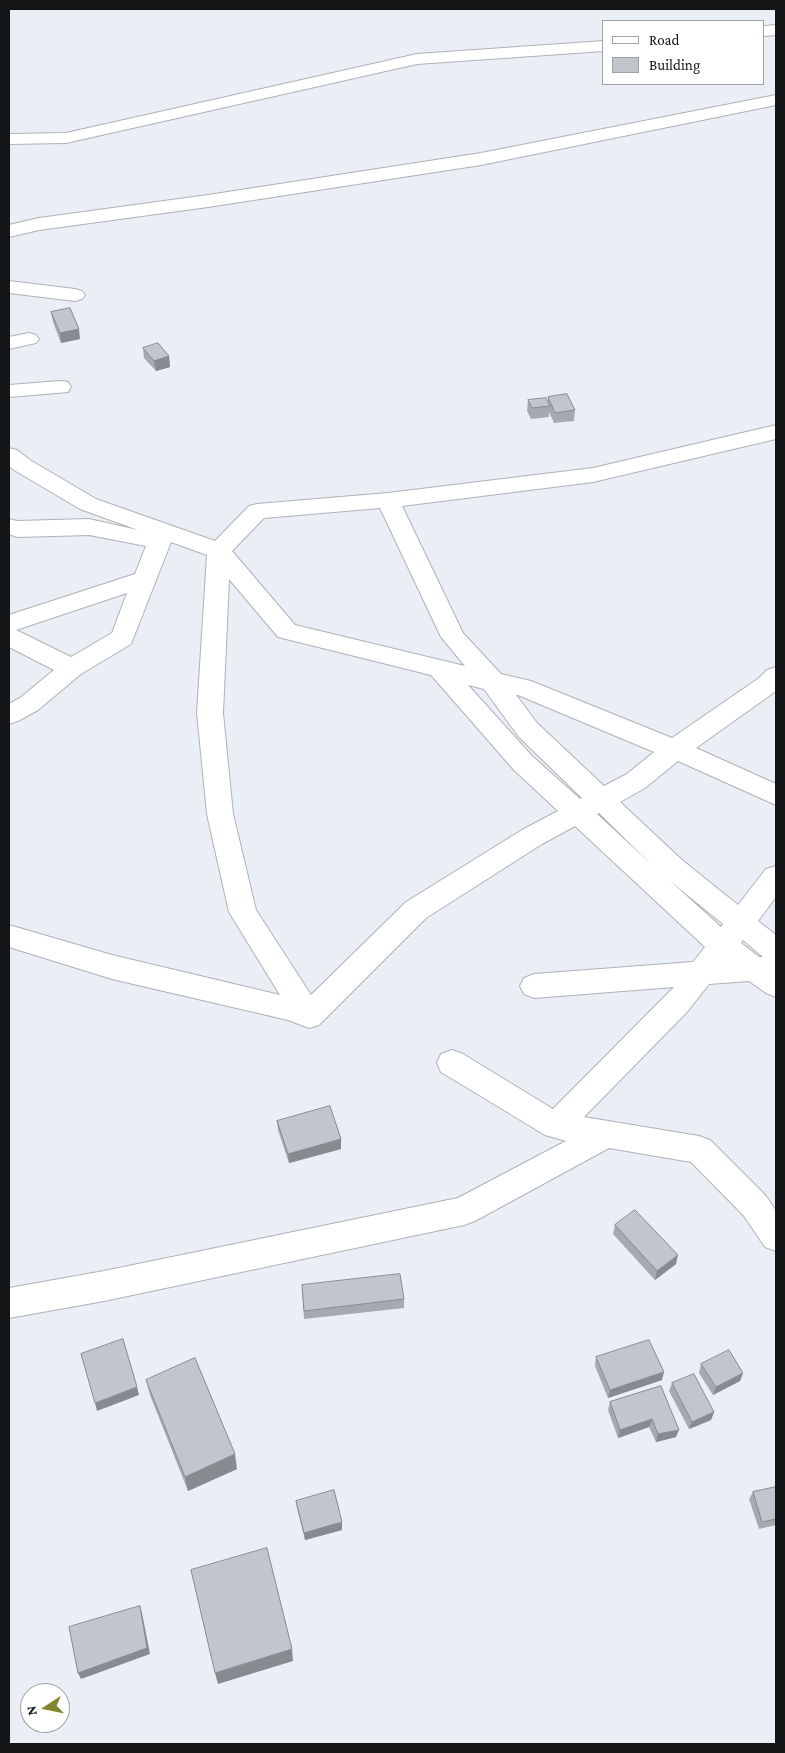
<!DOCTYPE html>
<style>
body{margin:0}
#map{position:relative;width:785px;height:1753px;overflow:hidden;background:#eaeef5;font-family:"Crimson Pro",serif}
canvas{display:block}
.frame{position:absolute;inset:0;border:10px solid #131517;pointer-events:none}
.legend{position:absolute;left:602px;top:20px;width:162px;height:65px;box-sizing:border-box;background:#fff;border:1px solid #a1a1a2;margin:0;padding:6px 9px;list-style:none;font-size:15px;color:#131517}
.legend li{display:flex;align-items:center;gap:10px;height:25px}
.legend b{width:25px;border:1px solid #a1a1a2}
.north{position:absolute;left:20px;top:1683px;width:50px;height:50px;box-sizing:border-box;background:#fff;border:1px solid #a1a1a2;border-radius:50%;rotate:259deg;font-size:14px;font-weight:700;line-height:20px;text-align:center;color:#131517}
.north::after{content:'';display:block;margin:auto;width:18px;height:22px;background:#84852f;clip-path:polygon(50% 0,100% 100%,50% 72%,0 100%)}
</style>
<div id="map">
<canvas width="785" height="1753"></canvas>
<div class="frame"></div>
<ul class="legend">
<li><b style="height:6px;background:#fff"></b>Road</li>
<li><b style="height:14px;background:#c1c5cc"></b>Building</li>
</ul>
<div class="north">N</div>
</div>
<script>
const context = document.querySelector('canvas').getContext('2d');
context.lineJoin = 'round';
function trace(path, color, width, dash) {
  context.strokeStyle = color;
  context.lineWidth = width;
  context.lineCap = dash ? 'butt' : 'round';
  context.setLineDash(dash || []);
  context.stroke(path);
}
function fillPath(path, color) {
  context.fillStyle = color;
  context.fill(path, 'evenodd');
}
const minor = new Path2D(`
 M 776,25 L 776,35 L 764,36 L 764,26 Z
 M 604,41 L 604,51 L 417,64 L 66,143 L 9,144 L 9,134 L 66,133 L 417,54 Z
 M 776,95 L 776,105 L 481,165 L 208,207 L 39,230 L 9,237 L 9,225 L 39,218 L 208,195 L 481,153 Z
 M 9,281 L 75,289 L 82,291 L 85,295 L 82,299 L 75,301 L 9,293 Z
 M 29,333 L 36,335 L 39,339 L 36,343 L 9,349 L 9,337 Z
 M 60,381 L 68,382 L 71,387 L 68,392 L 9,397 L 9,385 Z
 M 776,425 L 776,439 L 593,482 L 402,506 L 463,633 L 501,674 L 531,681 L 672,738 L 759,678 L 767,670 L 776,667 L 776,691 L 696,748 L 776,784 L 776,805 L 678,761 L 645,788 L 620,802 L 682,860 L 738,905 L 766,869 L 776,866 L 776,897 L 758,921 L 776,935 L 776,997 L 766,993 L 749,981 L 709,984 L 687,1012 L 584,1117 L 699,1136 L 710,1140 L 766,1196 L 776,1211 L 776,1251 L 765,1247 L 744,1216 L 691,1162 L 609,1148 L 475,1221 L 464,1225 L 104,1301 L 9,1318 L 9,1288 L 104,1271 L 458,1198 L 566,1141 L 545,1135 L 441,1072 L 437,1063 L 441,1054 L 452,1050 L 463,1054 L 553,1109 L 674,987 L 534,998 L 524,994 L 520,986 L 524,978 L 534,974 L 693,962 L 705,947 L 575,826 L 542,844 L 426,918 L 319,1025 L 309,1028 L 288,1020 L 112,979 L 9,947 L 9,925 L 112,955 L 280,995 L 229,912 L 207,814 L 197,713 L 207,555 L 171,542 L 131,644 L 81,674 L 38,710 L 18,721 L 9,724 L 9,704 L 20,698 L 54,670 L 9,647 L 9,615 L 135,574 L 146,546 L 89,535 L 17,537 L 9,534 L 9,519 L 17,521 L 89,519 L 138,530 L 80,509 L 14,470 L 9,466 L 9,448 L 17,450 L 30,460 L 96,499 L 215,541 L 249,506 L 257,504 L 388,493 L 593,468 ZM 380,508 L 441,637 L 465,666 L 295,625 L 232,551 L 264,518 ZM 229,579 L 278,637 L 431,675 L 514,770 L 558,811 L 522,830 L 406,902 L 311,995 L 256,910 L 233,814 L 223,713 ZM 127,593 L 112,633 L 71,657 L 16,630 ZM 468,685 L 484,689 L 519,737 L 582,798 L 580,799 L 532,756 ZM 516,695 L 518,695 L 654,752 L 627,774 L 604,786 L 537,723 ZM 599,813 L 652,865 L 597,814 ZM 669,880 L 723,924 L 721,927 ZM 743,940 L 763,957 L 759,957 L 741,943 Z`);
const wall = new Path2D(`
 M 51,312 L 80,339 L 61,343 L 53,322 Z
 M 143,348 L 169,356 L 170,367 L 156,371 L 144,358 Z
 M 548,397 L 575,410 L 574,421 L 554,423 L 549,412 L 549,417 L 531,419 L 527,411 L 528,400 L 548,401 Z
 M 277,1121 L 341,1139 L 341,1149 L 289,1163 L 278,1130 Z
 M 615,1225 L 676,1264 L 655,1280 L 613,1234 Z
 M 302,1285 L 404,1299 L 404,1308 L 304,1319 Z
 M 596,1357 L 662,1380 L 608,1398 L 595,1366 Z
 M 701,1364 L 743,1373 L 740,1381 L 713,1395 L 699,1373 Z
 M 146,1380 L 237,1469 L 188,1491 L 150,1395 Z
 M 672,1383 L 714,1412 L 711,1420 L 689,1429 L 669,1391 Z
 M 661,1386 L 676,1437 L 656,1442 L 649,1427 L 618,1438 L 608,1410 L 610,1402 Z
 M 776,1487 L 776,1525 L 759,1529 L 749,1499 L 753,1492 Z
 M 296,1501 L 342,1522 L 342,1530 L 305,1540 L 297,1508 Z`);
const shadedWall = new Path2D(`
 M 79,329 L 80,339 L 61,343 L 60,333 Z
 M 169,356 L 170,367 L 156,371 L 154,361 Z
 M 341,1139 L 341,1149 L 289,1163 L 288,1154 Z
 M 678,1255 L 676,1264 L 655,1280 L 657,1271 Z
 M 664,1372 L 662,1380 L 608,1398 L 610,1390 Z
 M 743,1373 L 740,1381 L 713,1395 L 716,1387 Z
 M 137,1387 L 139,1395 L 97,1411 L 95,1403 Z
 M 714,1412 L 711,1420 L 689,1429 L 692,1422 Z
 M 652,1419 L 649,1427 L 618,1438 L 620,1430 Z
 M 679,1430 L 676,1437 L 656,1442 L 658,1434 Z
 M 235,1454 L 237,1469 L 188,1491 L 185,1477 Z
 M 342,1522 L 342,1530 L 305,1540 L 304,1533 Z
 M 140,1606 L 142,1613 L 150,1654 L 81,1679 L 78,1673 Z
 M 292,1649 L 293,1661 L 218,1684 L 215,1673 Z`);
const building = new Path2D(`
 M 70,308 L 79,329 L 60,333 L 51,312 Z
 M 158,343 L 169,356 L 154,361 L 143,348 Z
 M 567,394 L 575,410 L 555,413 L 548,397 Z
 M 546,398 L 550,406 L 532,408 L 528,400 Z
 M 330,1106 L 341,1139 L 288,1154 L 277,1121 Z
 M 635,1210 L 678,1255 L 657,1271 L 615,1225 Z
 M 400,1274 L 404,1299 L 304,1311 L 302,1285 Z
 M 123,1339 L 137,1387 L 95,1403 L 81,1354 Z
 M 649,1340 L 664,1372 L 610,1390 L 596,1357 Z
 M 729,1350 L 743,1373 L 716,1387 L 701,1364 Z
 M 195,1358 L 235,1454 L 185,1477 L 146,1380 Z
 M 694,1374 L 714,1412 L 692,1422 L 672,1383 Z
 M 661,1386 L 679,1430 L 658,1434 L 652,1419 L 620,1430 L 610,1402 Z
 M 776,1487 L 776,1519 L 762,1522 L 753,1492 Z
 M 334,1490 L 342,1522 L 304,1533 L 296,1501 Z
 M 267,1548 L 292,1649 L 215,1673 L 191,1570 Z
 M 140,1606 L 147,1648 L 78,1673 L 69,1627 Z`);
trace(minor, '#aeb2b8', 2);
fillPath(minor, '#fff');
fillPath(wall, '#a6a9af');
fillPath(shadedWall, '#878a8f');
fillPath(building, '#c1c5cc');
trace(building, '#878a8f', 1);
</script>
